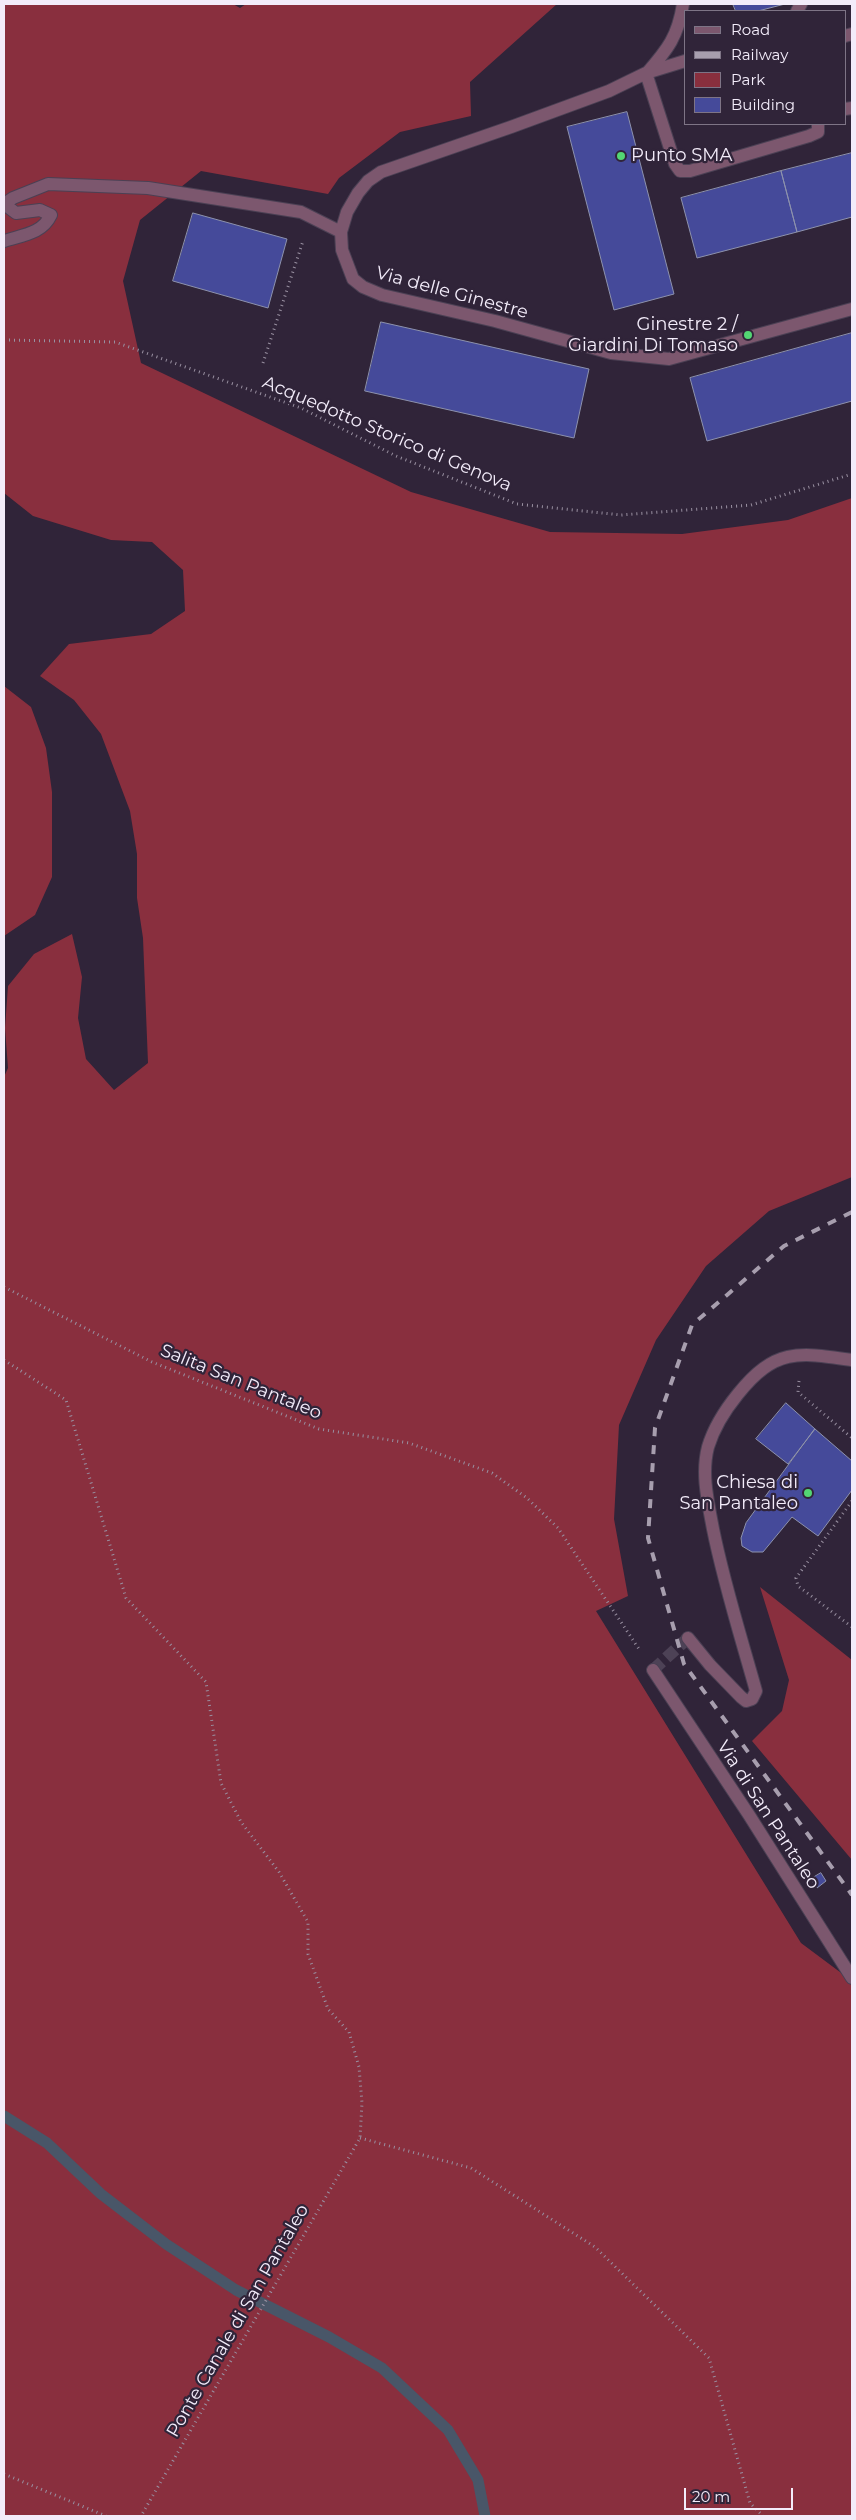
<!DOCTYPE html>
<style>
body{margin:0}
#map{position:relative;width:856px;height:2520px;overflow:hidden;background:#302439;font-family:Montserrat,sans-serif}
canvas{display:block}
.frame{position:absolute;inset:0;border:5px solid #f3ecfa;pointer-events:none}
.legend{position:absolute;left:684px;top:10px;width:162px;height:115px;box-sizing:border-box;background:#302439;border:1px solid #7e7486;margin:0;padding:6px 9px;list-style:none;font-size:15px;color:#f3ecfa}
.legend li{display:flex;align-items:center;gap:10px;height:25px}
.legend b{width:25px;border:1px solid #7e7486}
.scale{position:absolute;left:684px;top:2488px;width:109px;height:22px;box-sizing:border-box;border:2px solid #f3ecfa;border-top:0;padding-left:6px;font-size:15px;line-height:18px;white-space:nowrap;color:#f3ecfa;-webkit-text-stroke:4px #302439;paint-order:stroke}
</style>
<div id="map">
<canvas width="856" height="2520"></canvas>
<div class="frame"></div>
<ul class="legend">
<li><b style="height:6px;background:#7c576e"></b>Road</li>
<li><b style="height:6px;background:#a79eae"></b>Railway</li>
<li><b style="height:14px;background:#892f3e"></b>Park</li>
<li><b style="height:14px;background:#454a9a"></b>Building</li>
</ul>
<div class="scale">20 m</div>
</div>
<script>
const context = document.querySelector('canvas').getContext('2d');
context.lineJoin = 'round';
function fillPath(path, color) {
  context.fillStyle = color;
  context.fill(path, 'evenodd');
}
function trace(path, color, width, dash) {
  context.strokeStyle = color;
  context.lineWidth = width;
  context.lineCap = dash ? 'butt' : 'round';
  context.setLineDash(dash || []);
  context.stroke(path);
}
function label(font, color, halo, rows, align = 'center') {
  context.font = font + ' Montserrat,sans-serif';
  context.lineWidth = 4.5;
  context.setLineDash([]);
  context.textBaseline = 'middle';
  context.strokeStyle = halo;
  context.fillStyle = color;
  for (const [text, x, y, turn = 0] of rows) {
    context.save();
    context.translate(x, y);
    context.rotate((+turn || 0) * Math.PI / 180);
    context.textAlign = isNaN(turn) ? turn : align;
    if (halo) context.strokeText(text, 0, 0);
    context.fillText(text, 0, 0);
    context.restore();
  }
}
const green = new Path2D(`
 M 4,4 L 233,4 L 240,8 L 246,4 L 557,4 L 470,82 L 471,116 L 400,132 L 339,178 L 328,194 L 201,171 L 140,220 L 123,281 L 141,363 L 411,492 L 550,532 L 682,534 L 788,520 L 852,498 L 852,1177 L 769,1211 L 706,1266 L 656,1340 L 619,1425 L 614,1519 L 628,1596 L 596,1611 L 801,1943 L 852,1981 L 852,2516 L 4,2516 L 4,1077 L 8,1068 L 5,1028 L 8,986 L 34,954 L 72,934 L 82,977 L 78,1018 L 86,1059 L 114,1090 L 148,1063 L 143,938 L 137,898 L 137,854 L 130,811 L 101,734 L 74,700 L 40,676 L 69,644 L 151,634 L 185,611 L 183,570 L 152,542 L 111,540 L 33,516 L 4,493 Z
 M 4,686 L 31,707 L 46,748 L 52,792 L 52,877 L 35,915 L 4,936 Z
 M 760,1587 L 852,1660 L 852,1860 L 752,1741 L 782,1711 L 789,1680 Z`);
const stream = new Path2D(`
 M 4,2116 L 47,2143 L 101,2194 L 166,2244 L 236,2290 L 329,2337 L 382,2368 L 448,2430 L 478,2480 L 485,2516`);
const building = new Path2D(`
 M 733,4 L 785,4 L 758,11 L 736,11 Z
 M 627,112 L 674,294 L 614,310 L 567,127 Z
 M 852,153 L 852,217 L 797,232 L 781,171 Z
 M 781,171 L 797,232 L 697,258 L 681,198 Z
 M 193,213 L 287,239 L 268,308 L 173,281 Z
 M 381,322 L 589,369 L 574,438 L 365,391 Z
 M 852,333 L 852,401 L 707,441 L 690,378 Z
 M 786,1403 L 815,1429 L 788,1464 L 756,1439 Z
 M 815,1429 L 852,1461 L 852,1490 L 818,1536 L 792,1517 L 763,1552 L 752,1552 L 742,1546 L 741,1538 L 746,1523 Z
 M 821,1873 L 826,1881 L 817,1888 L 811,1879 Z`);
const minorTunnel = new Path2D(`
 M 653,1670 L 688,1638`);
const path = new Path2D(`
 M 4,340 L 115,342 L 301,408 L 396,456 L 517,504 L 621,515 L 751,505 L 852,474
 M 263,363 L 303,241
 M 4,1287 L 152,1362 L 319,1429 L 409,1443 L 492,1473 L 527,1498 L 558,1528 L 639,1649
 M 4,1360 L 66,1400 L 126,1598 L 206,1682 L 221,1783 L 241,1822 L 279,1872 L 308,1922 L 308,1954 L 328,2009 L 349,2032 L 359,2067 L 362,2103 L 360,2138 L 141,2516
 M 799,1381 L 798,1392 L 852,1438
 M 852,1501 L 796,1578 L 798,1586 L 852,1627
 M 360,2138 L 471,2168 L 595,2247 L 709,2358 L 750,2503 L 763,2516
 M 4,2474 L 106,2516`);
const minor = new Path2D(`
 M 797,11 L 801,4
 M 845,36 L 852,34
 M 685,61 L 646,73 L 609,91 L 511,127 L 381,172 L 368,181 L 358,193 L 347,212 L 341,232 L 342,250 L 353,279 L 363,287 L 382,295 L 495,321 L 611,353 L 669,359 L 852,309
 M 646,73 L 675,164 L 680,171 L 690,171 L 809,136 L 818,132 L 818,124
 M 647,73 C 668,49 678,36 683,4
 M 845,109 L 852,108
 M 4,204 L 13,198 L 48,184 L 148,188 L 301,212 L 341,232
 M 4,241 C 22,235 42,234 51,215 L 40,210 L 16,213 L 4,204
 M 688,1638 L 710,1665 L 741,1697 L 746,1701 L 752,1699 L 756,1691 C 741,1637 724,1584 713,1529 C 708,1502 701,1474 708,1447 C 714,1427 725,1410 738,1394 C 775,1348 798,1352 852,1360
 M 653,1670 L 749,1815 L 852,1978`);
const rail = new Path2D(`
 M 852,1212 L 784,1246 L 692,1325 L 655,1428 L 648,1538 L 684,1664 L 852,1895`);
const markers = [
 [621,156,5,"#53d673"],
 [748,335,5,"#53d673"],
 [808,1493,5,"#53d673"]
];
const poiNames = [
 ["Punto SMA",631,156,"left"],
 ["Ginestre 2 /",738,325],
 ["Giardini Di Tomaso",738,346],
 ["Chiesa di",798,1483],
 ["San Pantaleo",798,1504]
];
const streetNames = [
 ["Via delle Ginestre",452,293,15],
 ["Acquedotto Storico di Genova",387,434,23],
 ["Salita San Pantaleo",241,1382,22],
 ["Via di San Pantaleo",768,1815,57],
 ["Ponte Canale di San Pantaleo",238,2321,-60]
];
fillPath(green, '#892f3e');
trace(stream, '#495668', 11);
fillPath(building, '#454a9a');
trace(building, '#8d92ad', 1);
trace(minorTunnel, '#4d4256', 12, [12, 6]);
trace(minor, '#4b4054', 14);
trace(path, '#9990a1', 3, [1, 4]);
trace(minor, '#7c576e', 12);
trace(rail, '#a79eae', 4, [9, 9]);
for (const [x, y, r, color] of markers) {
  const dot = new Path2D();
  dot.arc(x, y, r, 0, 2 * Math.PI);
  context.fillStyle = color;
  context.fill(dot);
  trace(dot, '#302439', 2);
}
label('18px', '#f3ecfa', '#302439', poiNames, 'right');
label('18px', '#f3ecfa', '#302439', streetNames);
</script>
